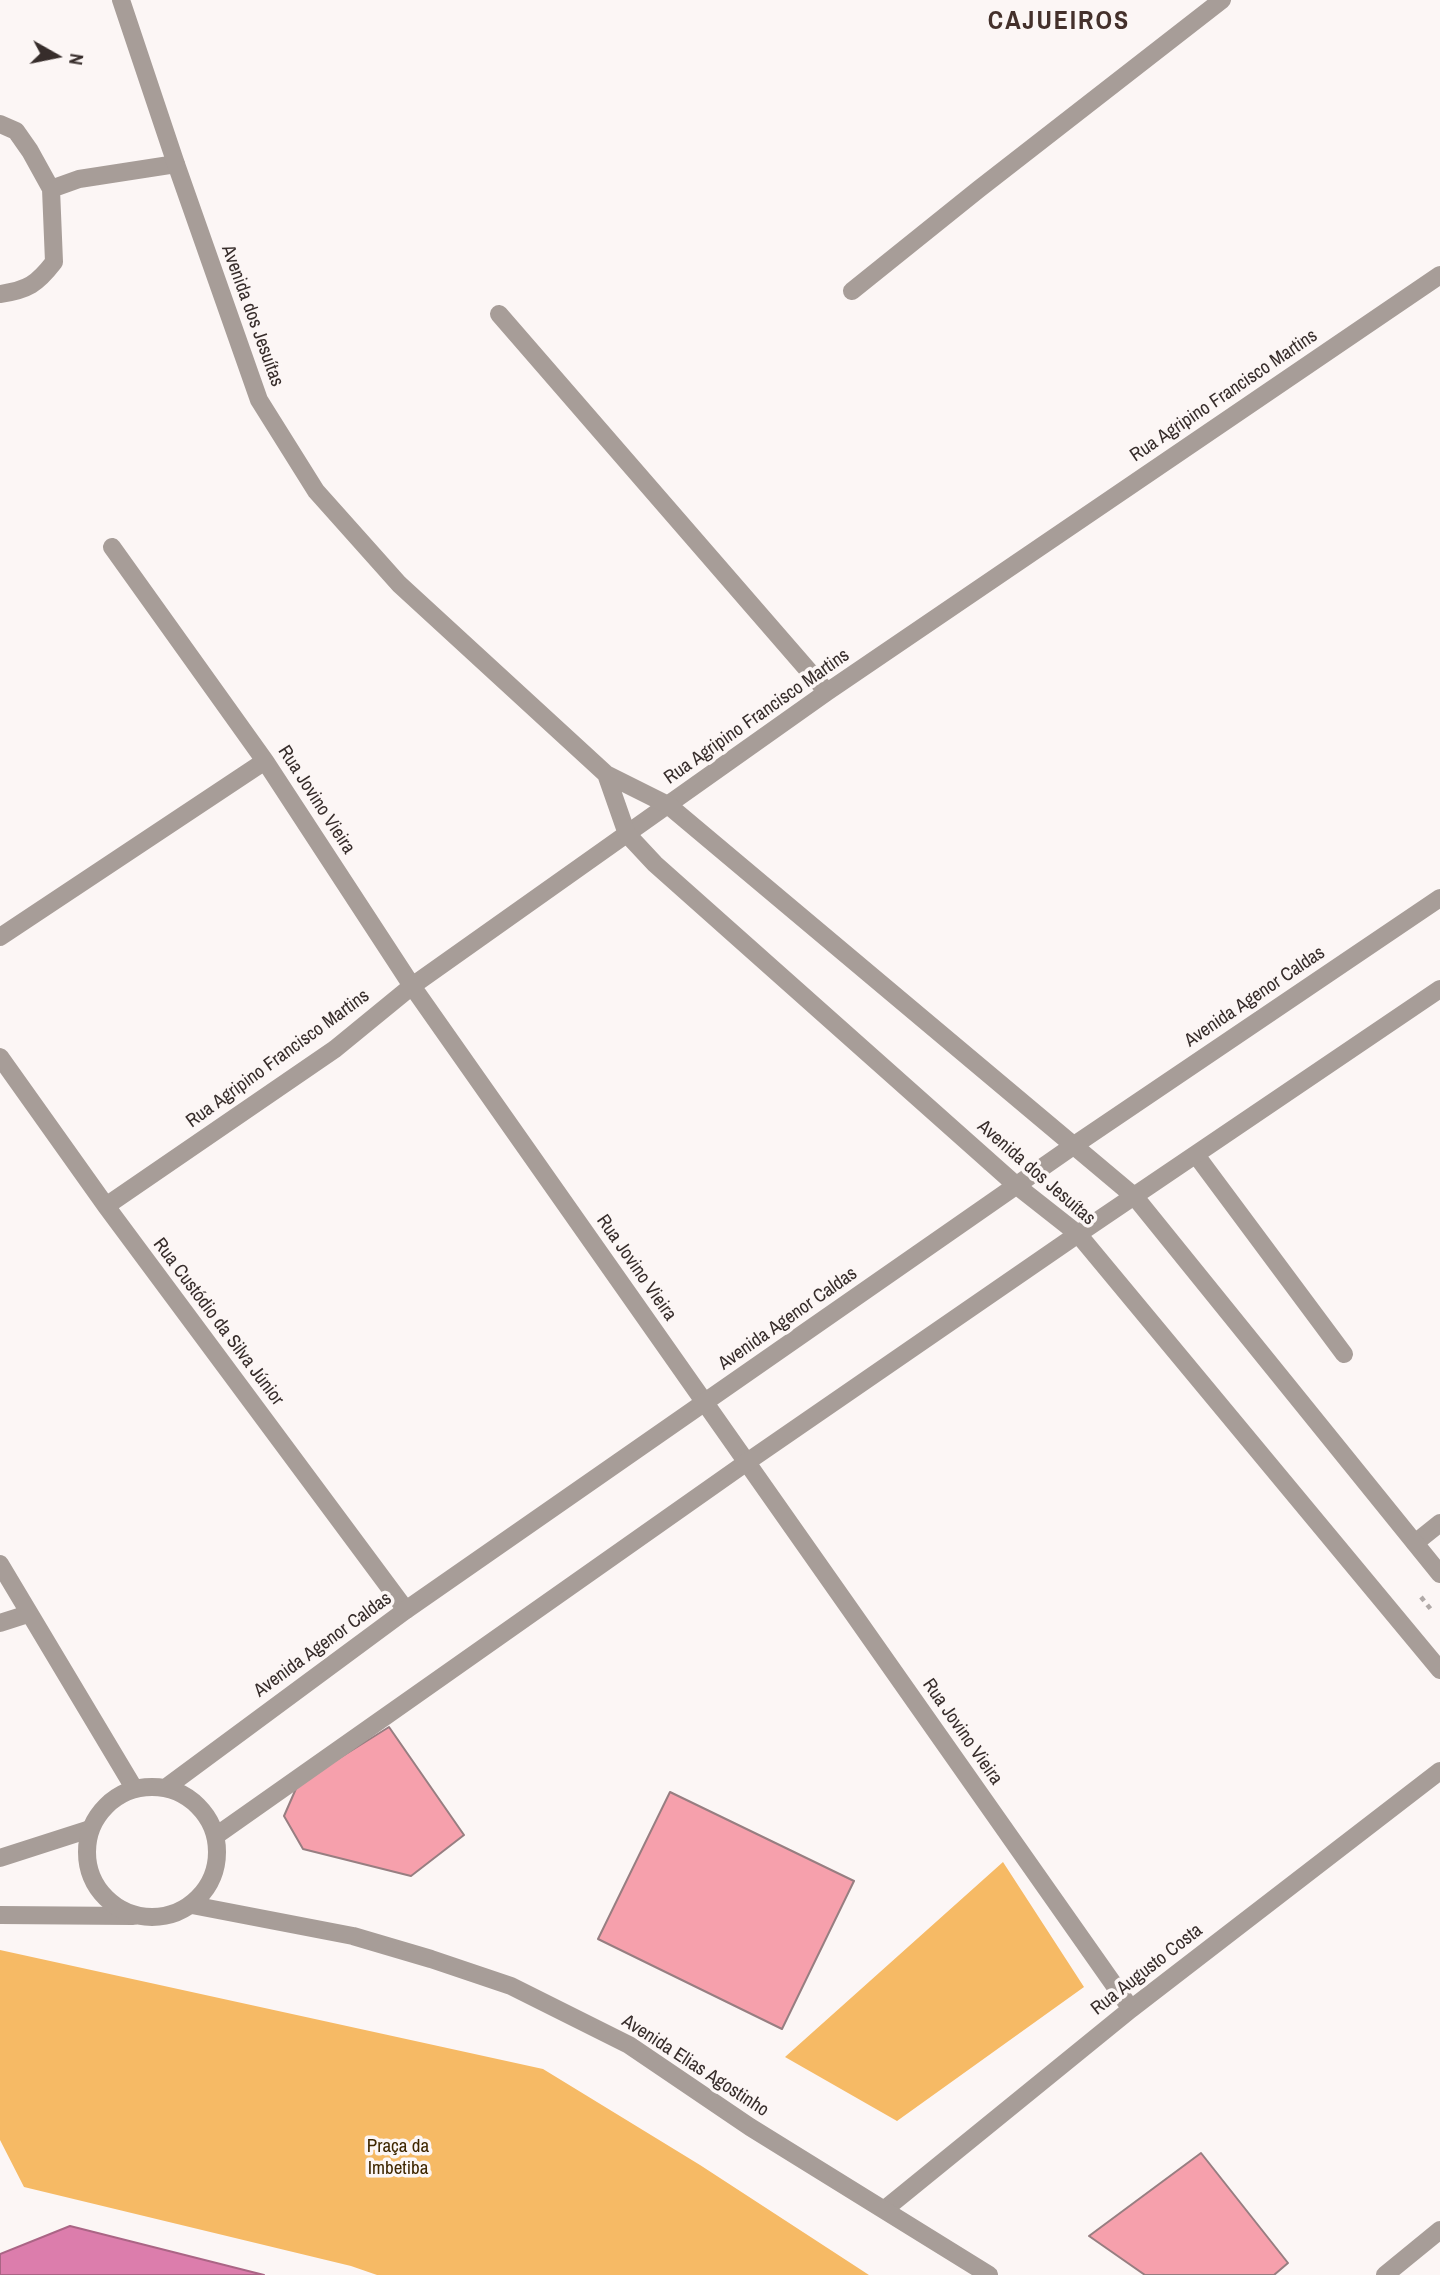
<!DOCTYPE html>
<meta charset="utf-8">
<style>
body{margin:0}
#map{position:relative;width:1440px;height:2275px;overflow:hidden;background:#fcf6f5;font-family:"Archivo Narrow",sans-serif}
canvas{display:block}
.north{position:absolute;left:21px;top:21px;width:70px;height:70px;-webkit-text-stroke:5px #fcf6f5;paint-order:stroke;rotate:99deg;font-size:19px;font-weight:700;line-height:28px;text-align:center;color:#372d2b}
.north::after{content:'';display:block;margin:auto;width:24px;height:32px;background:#372d2b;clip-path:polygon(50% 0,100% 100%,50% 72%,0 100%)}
</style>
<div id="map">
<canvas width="1440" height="2275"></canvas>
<div class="north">N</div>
</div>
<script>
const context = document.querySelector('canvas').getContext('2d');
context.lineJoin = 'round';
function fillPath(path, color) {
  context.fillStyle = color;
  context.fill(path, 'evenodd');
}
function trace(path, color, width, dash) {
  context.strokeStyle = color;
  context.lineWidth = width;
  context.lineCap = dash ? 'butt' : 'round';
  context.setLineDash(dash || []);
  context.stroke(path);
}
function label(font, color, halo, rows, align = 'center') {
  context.font = font + ' "Archivo Narrow",sans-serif';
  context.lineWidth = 7;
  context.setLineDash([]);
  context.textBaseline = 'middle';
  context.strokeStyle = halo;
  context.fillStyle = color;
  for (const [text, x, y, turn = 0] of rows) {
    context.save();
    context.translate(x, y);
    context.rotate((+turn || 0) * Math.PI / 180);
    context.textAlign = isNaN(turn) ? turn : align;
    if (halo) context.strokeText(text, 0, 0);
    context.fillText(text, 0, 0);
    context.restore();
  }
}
const green = new Path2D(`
 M 1003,1862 L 1084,1987 L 897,2121 L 785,2057 Z
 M 0,1950 L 543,2069 L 700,2165 L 869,2275 L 377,2275 L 351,2266 L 24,2187 L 0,2140 Z`);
const water = new Path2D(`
 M 70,2226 L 264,2275 L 0,2275 L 0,2254 Z`);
const building = new Path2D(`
 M 389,1727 L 464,1835 L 411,1876 L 303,1849 L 284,1816 L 298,1784 Z
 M 670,1792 L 854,1881 L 782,2029 L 598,1939 Z
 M 1201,2153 L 1288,2263 L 1274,2275 L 1145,2275 L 1089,2236 Z`);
const path = new Path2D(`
 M 1421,1597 L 1433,1612`);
const service = new Path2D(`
 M 1196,1155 L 1344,1354
 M 1415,1543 L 1440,1523`);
const minor = new Path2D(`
 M 0,124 L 16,131 L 30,151 L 51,189 L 54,262 C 37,284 28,290 0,294
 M 51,189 L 79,179 L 176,164
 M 852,291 L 979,189 L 1222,0
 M 499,314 L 827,692
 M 112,547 L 265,761 L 412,986 L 1131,2009
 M 0,937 L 265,761
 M 0,1057 L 106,1206 L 406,1610
 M 106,1206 L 335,1049 L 412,986 L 827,692 L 1440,275
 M 0,1564 L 134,1788
 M 0,1623 L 28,1614
 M 0,1858 L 90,1829
 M 0,1915 L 133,1916
 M 885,2209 L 1131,2009 L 1440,1771`);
const tertiary = new Path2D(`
 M 121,0 L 176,164 L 259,400 L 316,491 L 399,584 L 606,774 L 668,805 L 1135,1197 L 1440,1574
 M 606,774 L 627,834 L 655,864 L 1017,1186 L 1078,1234 L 1440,1670
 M 168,1786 L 406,1610 L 1073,1146 L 1440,898
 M87 1852a65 65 0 1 1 130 0a65 65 0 1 1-130 0Z
 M 217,1835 L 747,1462 L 1078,1234 L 1440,989
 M 192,1905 L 353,1936 L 431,1959 L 511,1986 L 629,2045 L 750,2127 L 989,2275
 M 1385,2275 L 1440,2230`);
const streetNames = [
 ["Avenida dos Jesuítas",252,316,70],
 ["Rua Agripino Francisco Martins",1224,396,-34],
 ["Rua Agripino Francisco Martins",757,717,-35],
 ["Rua Jovino Vieira",316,800,57],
 ["Avenida Agenor Caldas",1255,997,-34],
 ["Rua Agripino Francisco Martins",278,1059,-36],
 ["Avenida dos Jesuítas",1036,1173,41],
 ["Rua Jovino Vieira",636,1268,55],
 ["Avenida Agenor Caldas",788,1319,-35],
 ["Rua Custódio da Silva Júnior",218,1322,53],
 ["Avenida Agenor Caldas",323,1645,-36],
 ["Rua Jovino Vieira",962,1732,55],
 ["Rua Augusto Costa",1147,1970,-38],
 ["Avenida Elias Agostinho",695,2066,33]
];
const parkNames = [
 ["Praça da",398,2147],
 ["Imbetiba",398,2169]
];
const districtNames = [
 ["CAJUEIROS",1059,22]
];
fillPath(green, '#f6ba65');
fillPath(water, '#dc7dac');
trace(water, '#aa6585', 2);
fillPath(building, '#f6a0ac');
trace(building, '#977e81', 2);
trace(path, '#b0a9a7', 4.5, [5, 5]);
trace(service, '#a79d98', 18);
trace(minor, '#a79d98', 18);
trace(tertiary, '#a79d98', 18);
label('19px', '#372d2b', '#fcf6f5', streetNames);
label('19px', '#3f2700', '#fcf6f5', parkNames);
context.letterSpacing = '2px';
label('bold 26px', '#44302b', '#fcf6f5', districtNames);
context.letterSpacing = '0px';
</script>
